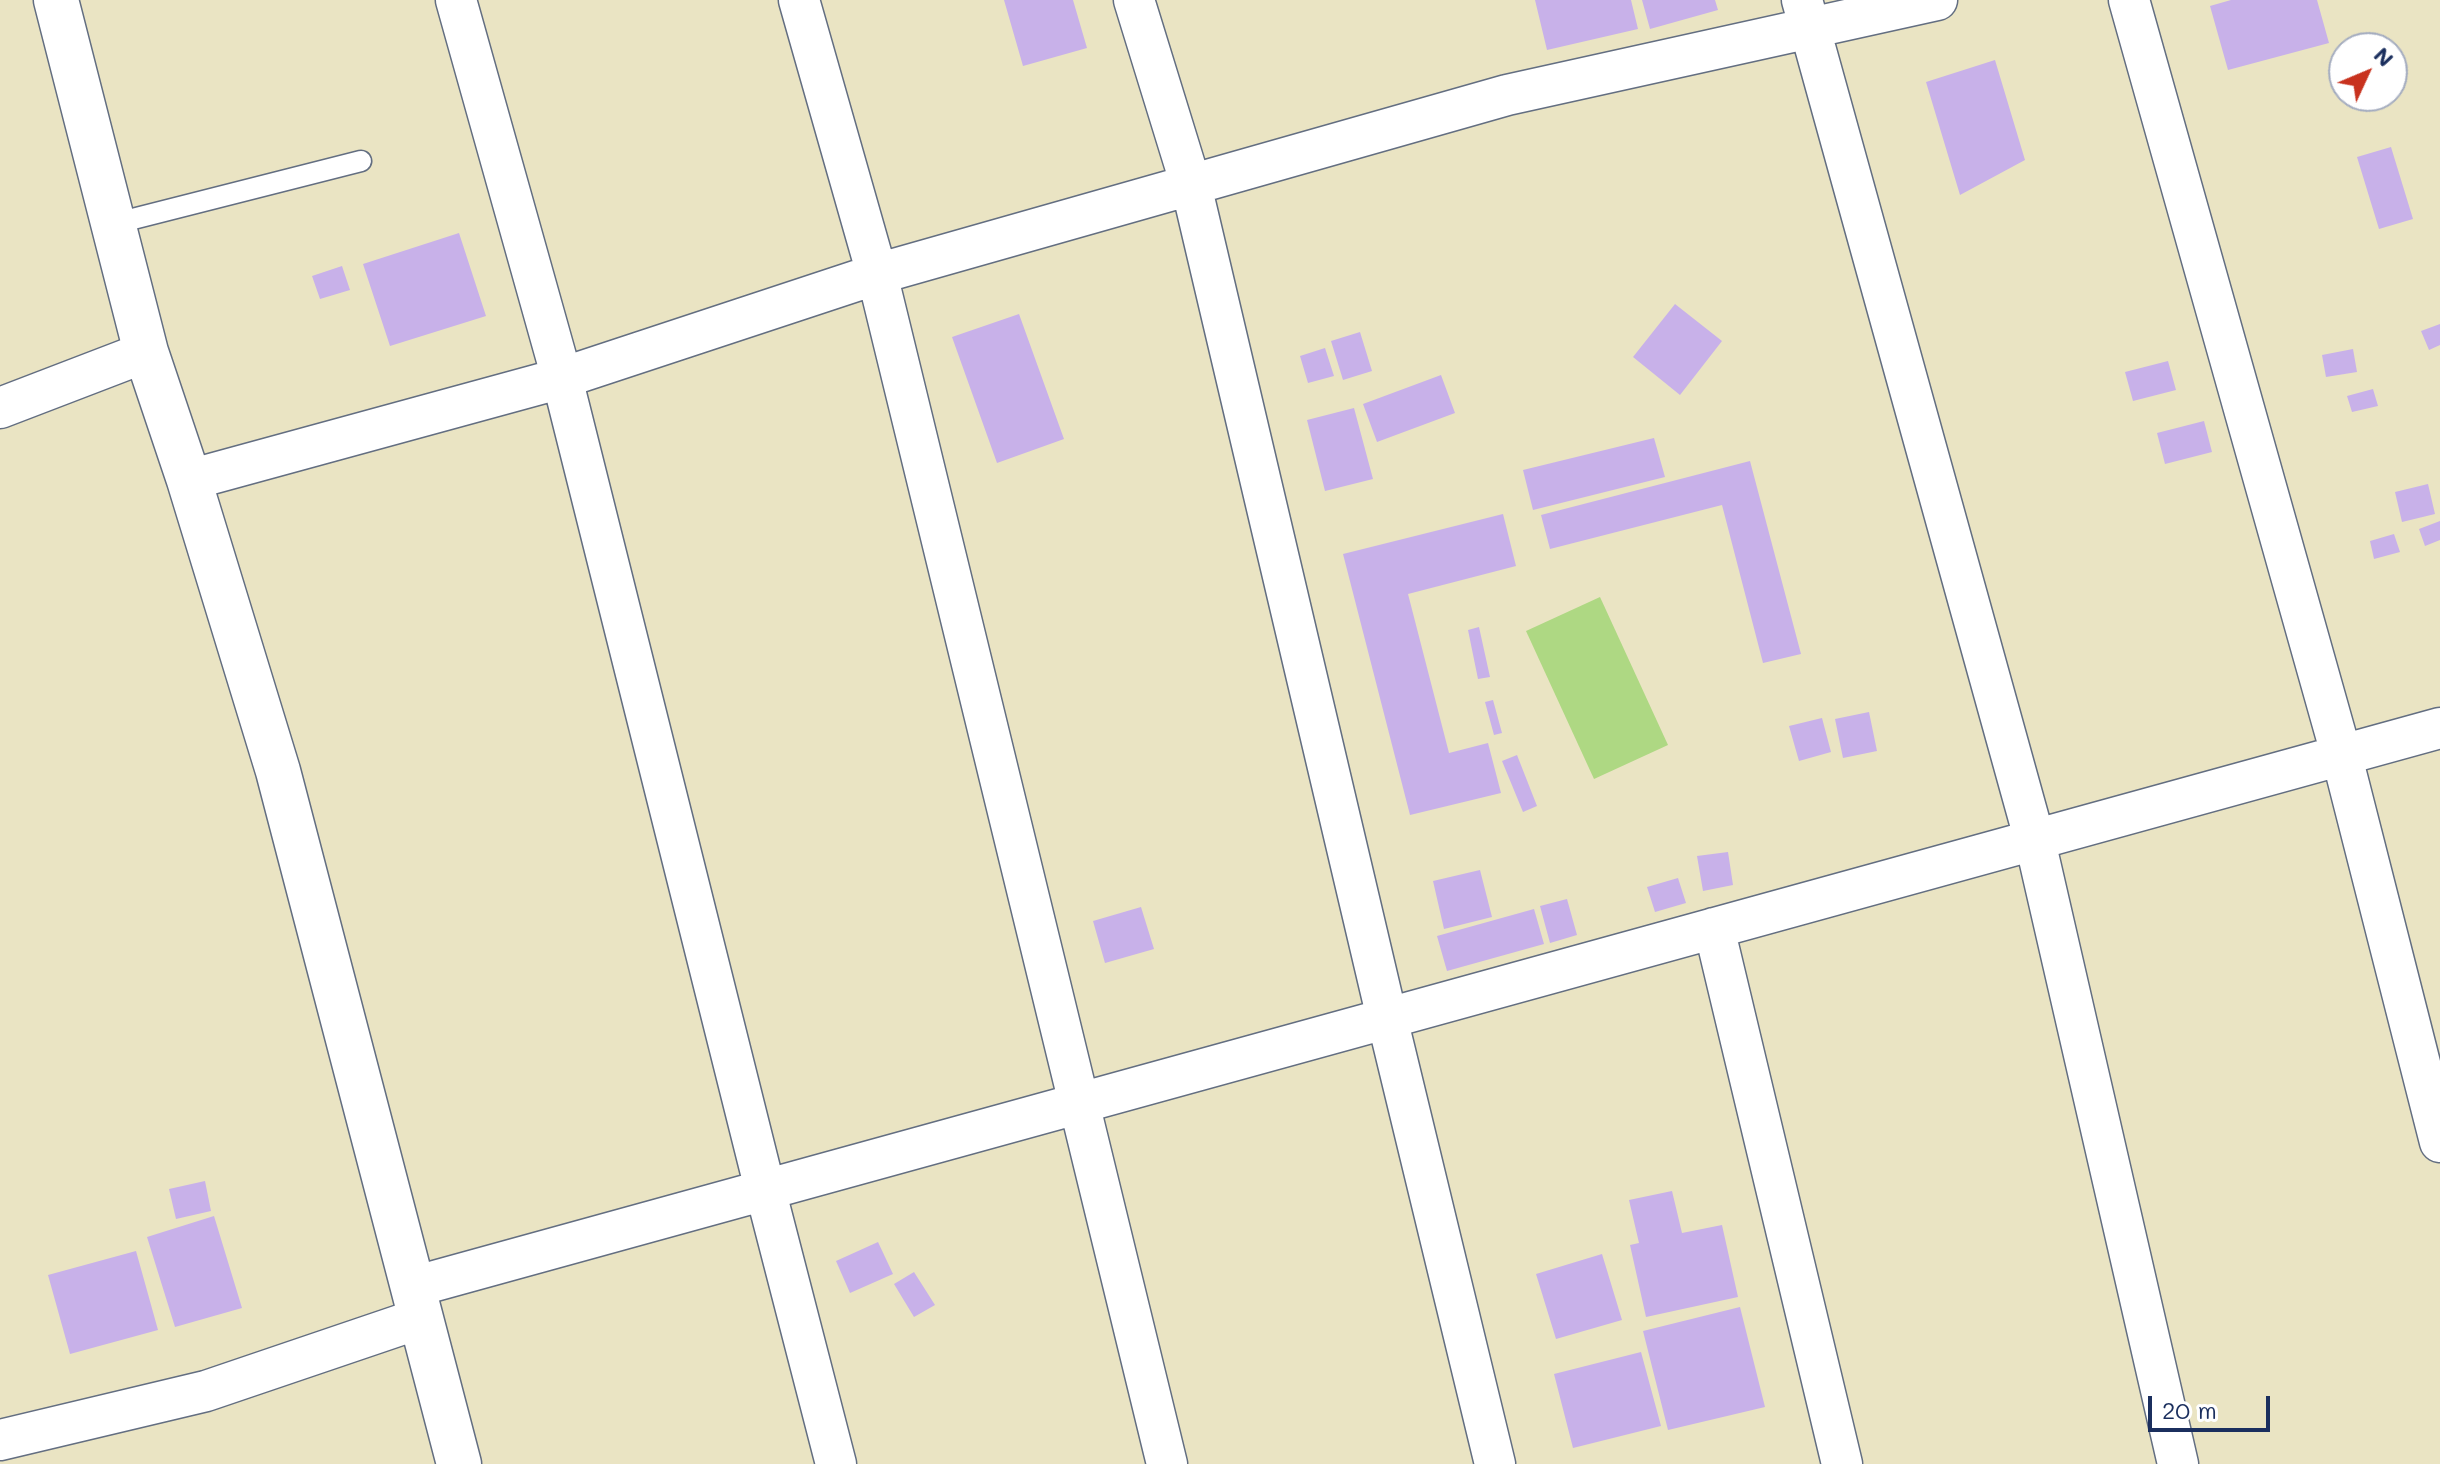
<!DOCTYPE html>
<style>
body{margin:0}
#map{position:relative;width:2440px;height:1464px;overflow:hidden;background:#eae4c3;font-family:Mali,sans-serif}
canvas{display:block}
.north{position:absolute;left:2328px;top:32px;width:80px;height:80px;box-sizing:border-box;background:#fff;border:2px solid #a4acbf;border-radius:50%;rotate:46deg;font-size:22px;font-weight:700;line-height:32px;text-align:center;color:#1b2f5e}
.north::after{content:'';display:block;margin:auto;width:28px;height:36px;background:#c8321e;clip-path:polygon(50% 0,100% 100%,50% 72%,0 100%)}
.scale{position:absolute;left:2148px;top:1396px;width:122px;height:36px;box-sizing:border-box;border:4px solid #1b2f5e;border-top:0;padding-left:10px;font-size:24px;line-height:28px;white-space:nowrap;color:#1b2f5e;-webkit-text-stroke:6px #fff;paint-order:stroke}
</style>
<div id="map">
<canvas width="2440" height="1464"></canvas>
<div class="north">N</div>
<div class="scale">20 m</div>
</div>
<script>
const context = document.querySelector('canvas').getContext('2d');
context.lineJoin = 'round';
function fillPath(path, color) {
  context.fillStyle = color;
  context.fill(path, 'evenodd');
}
function trace(path, color, width, dash) {
  context.strokeStyle = color;
  context.lineWidth = width;
  context.lineCap = dash ? 'butt' : 'round';
  context.setLineDash(dash || []);
  context.stroke(path);
}
const green = new Path2D(`
 M 1600,597 L 1668,745 L 1594,779 L 1526,631 Z`);
const building = new Path2D(`
 M 1004,0 L 1073,0 L 1087,48 L 1023,66 Z
 M 1535,0 L 1631,0 L 1638,29 L 1547,50 Z
 M 1642,0 L 1715,0 L 1718,10 L 1650,29 Z
 M 2231,0 L 2317,0 L 2329,43 L 2228,70 L 2210,6 Z
 M 1995,60 L 2025,160 L 1960,195 L 1926,82 Z
 M 2391,147 L 2413,219 L 2379,229 L 2357,157 Z
 M 459,233 L 486,316 L 390,346 L 363,264 Z
 M 342,266 L 350,290 L 320,299 L 312,276 Z
 M 1675,304 L 1722,341 L 1680,395 L 1633,357 Z
 M 1019,314 L 1064,439 L 997,463 L 952,337 Z
 M 2440,324 L 2440,345 L 2429,350 L 2421,331 Z
 M 1360,332 L 1372,371 L 1343,380 L 1331,341 Z
 M 1325,348 L 1334,376 L 1308,383 L 1300,356 Z
 M 2353,349 L 2357,372 L 2326,377 L 2322,355 Z
 M 2168,361 L 2176,390 L 2133,401 L 2125,372 Z
 M 1441,375 L 1455,413 L 1377,442 L 1363,404 Z
 M 2373,389 L 2378,406 L 2352,412 L 2347,396 Z
 M 1354,408 L 1373,479 L 1325,491 L 1307,420 Z
 M 2204,421 L 2212,452 L 2165,464 L 2157,433 Z
 M 1654,438 L 1665,477 L 1533,510 L 1523,470 Z
 M 1750,461 L 1801,654 L 1763,663 L 1722,505 L 1550,549 L 1541,515 Z
 M 2428,484 L 2435,514 L 2402,522 L 2395,492 Z
 M 1503,514 L 1516,566 L 1408,594 L 1449,753 L 1488,743 L 1501,793 L 1410,815 L 1343,554 Z
 M 2440,521 L 2440,540 L 2425,546 L 2419,529 Z
 M 2394,534 L 2400,552 L 2374,559 L 2370,541 Z
 M 1479,627 L 1490,677 L 1478,679 L 1468,630 Z
 M 1493,700 L 1502,733 L 1494,735 L 1485,702 Z
 M 1869,712 L 1877,751 L 1843,758 L 1835,719 Z
 M 1822,718 L 1831,752 L 1799,761 L 1789,726 Z
 M 1517,755 L 1537,806 L 1523,812 L 1502,761 Z
 M 1728,852 L 1733,885 L 1703,891 L 1697,856 Z
 M 1480,870 L 1492,917 L 1444,929 L 1433,881 Z
 M 1678,878 L 1686,903 L 1655,912 L 1647,887 Z
 M 1567,899 L 1577,935 L 1550,943 L 1540,906 Z
 M 1141,907 L 1154,949 L 1105,963 L 1093,921 Z
 M 1534,909 L 1544,944 L 1447,971 L 1437,936 Z
 M 205,1181 L 211,1211 L 176,1219 L 169,1189 Z
 M 1672,1191 L 1682,1233 L 1722,1225 L 1738,1297 L 1646,1317 L 1630,1245 L 1639,1243 L 1629,1200 Z
 M 214,1216 L 242,1308 L 175,1327 L 147,1237 Z
 M 878,1242 L 893,1274 L 850,1293 L 836,1261 Z
 M 136,1251 L 158,1330 L 70,1354 L 48,1275 Z
 M 1602,1254 L 1622,1320 L 1556,1339 L 1536,1274 Z
 M 914,1272 L 935,1305 L 914,1317 L 894,1284 Z
 M 1740,1307 L 1765,1407 L 1668,1430 L 1643,1331 Z
 M 1641,1352 L 1661,1426 L 1573,1448 L 1554,1374 Z`);
const service = new Path2D(`
 M 113,224 L 361,161`);
const minor = new Path2D(`
 M 456,0 L 562,378 L 765,1189 L 836,1464
 M 799,0 L 877,274 L 1167,1464
 M 1134,0 L 1191,185 L 1387,1018 L 1495,1464
 M 1802,0 L 2035,841 L 2178,1464
 M 2129,0 L 2342,757 L 2440,1142
 M 0,408 L 146,352
 M 189,480 L 562,378 L 877,274 L 1507,95 L 1937,0
 M 1714,928 L 1842,1464
 M 413,1287 L 2440,728
 M 0,1440 L 206,1391 L 421,1318`);
const trunk = new Path2D(`
 M 56,0 L 146,352 L 189,480 L 278,771 L 459,1464`);
fillPath(green, '#aed883');
fillPath(building, '#c8b1e9');
trace(service, '#636e81', 23);
trace(minor, '#636e81', 43);
trace(trunk, '#636e81', 47);
trace(service, '#fff', 20);
trace(minor, '#fff', 40);
trace(trunk, '#fff', 44);
</script>
